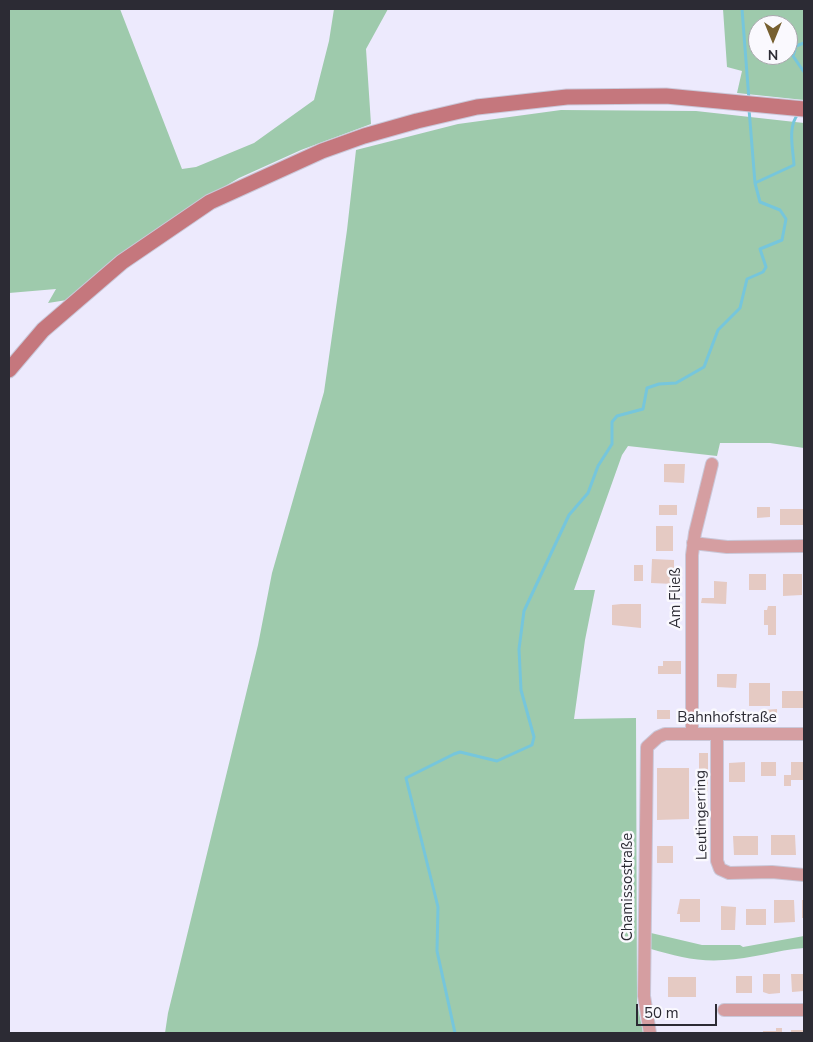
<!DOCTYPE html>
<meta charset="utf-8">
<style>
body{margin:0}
#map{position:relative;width:813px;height:1042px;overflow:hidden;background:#edeafd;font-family:"Nunito Sans",sans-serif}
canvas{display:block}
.frame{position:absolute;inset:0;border:10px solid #2c2b34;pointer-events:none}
.north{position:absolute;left:748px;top:15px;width:50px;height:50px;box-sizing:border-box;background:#faf9fe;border:1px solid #a8a7ad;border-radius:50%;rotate:180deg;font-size:14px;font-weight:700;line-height:20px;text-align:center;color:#2c2b34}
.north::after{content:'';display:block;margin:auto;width:18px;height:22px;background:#776030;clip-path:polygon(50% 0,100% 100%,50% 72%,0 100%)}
.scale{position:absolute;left:636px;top:1004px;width:81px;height:22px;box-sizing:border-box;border:2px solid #2c2b34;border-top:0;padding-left:6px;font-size:15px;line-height:18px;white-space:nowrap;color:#2c2b34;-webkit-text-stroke:4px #faf9fe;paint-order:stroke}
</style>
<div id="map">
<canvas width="813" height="1042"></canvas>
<div class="frame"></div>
<div class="north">N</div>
<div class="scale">50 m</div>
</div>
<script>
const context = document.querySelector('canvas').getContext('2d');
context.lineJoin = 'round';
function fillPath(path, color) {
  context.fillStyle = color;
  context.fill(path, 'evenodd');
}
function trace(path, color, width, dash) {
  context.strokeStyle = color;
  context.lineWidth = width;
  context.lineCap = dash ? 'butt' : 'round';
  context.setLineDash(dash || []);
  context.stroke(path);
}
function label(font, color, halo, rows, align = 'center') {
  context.font = font + ' "Nunito Sans",sans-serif';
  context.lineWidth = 5;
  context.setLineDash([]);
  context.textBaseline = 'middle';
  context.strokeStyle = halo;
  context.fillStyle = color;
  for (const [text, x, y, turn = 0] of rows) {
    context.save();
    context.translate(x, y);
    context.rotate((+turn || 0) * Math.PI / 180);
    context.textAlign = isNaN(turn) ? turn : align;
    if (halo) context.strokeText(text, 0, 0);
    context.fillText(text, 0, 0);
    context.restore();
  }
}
const green = new Path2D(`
 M 9,9 L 120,9 L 182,169 L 196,167 L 254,143 L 314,100 L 329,41 L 334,9 L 388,9 L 366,49 L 371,124 L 301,150 L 239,178 L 185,210 L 136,243 L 67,300 L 48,303 L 56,289 L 9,293 Z
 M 723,9 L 804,9 L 804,100 L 737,93 L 742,71 L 727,67 ZM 758,25 L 788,25 L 788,55 L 758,55 Z
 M 561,110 L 696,111 L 804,123 L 804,448 L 770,443 L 720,443 L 717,456 L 628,446 L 622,455 L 574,590 L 595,590 L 585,640 L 574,719 L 636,718 L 637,1002 L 643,1033 L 165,1033 L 168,1013 L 258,645 L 272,573 L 324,392 L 347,230 L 356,150 L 458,124 Z
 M 651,933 L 702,945 L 740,945 L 743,947 L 804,936 L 804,948 C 777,950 751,959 724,960 C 698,962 675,956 651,949 Z`);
const stream = new Path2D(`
 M 742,9 L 749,100
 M 804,43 L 796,46 L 793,56 L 804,72
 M 749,109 L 755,183
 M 455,1033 L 437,951 L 438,907 L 406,778 L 454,754 L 460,752 L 497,761 L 532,745 L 534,737 L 521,690 L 519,649 L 524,611 L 569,515 L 588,493 L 598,466 L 612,444 L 612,422 L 617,416 L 643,409 L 647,388 L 659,384 L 676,383 L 704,367 L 718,330 L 740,308 L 747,279 L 763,272 L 766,267 L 760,249 L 782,240 L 786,219 L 780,210 L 760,202 L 755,183 L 794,165 C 793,148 787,126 799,113`);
const building = new Path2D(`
 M 664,464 L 685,464 L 684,483 L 664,482 Z
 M 659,505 L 677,505 L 677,515 L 659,515 Z
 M 757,507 L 770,507 L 770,517 L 757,518 Z
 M 780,509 L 804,509 L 804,525 L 780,525 Z
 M 656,526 L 673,526 L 673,551 L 656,551 Z
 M 652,559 L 674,560 L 674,584 L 651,583 Z
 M 634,565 L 643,565 L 643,581 L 634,581 Z
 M 749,574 L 766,574 L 766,590 L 749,590 Z
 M 783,574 L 802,574 L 802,595 L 783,596 Z
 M 714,581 L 727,582 L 726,604 L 701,603 L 702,598 L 714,598 Z
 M 621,604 L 641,604 L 641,628 L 612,625 L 612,605 Z
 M 768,606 L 776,606 L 776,635 L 768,635 L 768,625 L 764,625 L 764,610 L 767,610 Z
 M 663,661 L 681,661 L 681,674 L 658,674 L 658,666 L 663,666 Z
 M 717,674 L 737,674 L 736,688 L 717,687 Z
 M 749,683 L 770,683 L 770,706 L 749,706 Z
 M 782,691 L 804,691 L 804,708 L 782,708 Z
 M 777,709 L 777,719 L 764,719 L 764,710 Z
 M 657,710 L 670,710 L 670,719 L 657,719 Z
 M 699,753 L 708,753 L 708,791 L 699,791 Z
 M 745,762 L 745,782 L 729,782 L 729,763 Z
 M 761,762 L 776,762 L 776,776 L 761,776 Z
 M 791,762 L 804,762 L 804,780 L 791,780 L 791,786 L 784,786 L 784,775 L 791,775 Z
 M 657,768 L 689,768 L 689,819 L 657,820 Z
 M 771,835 L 795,835 L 796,855 L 771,855 Z
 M 733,836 L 758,836 L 758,855 L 734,855 Z
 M 657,846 L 673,846 L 673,863 L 657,863 Z
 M 680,899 L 700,899 L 700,922 L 680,922 L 680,914 L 677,914 Z
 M 774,900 L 794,900 L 795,922 L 774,923 Z
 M 802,900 L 804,900 L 804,918 L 802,918 Z
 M 721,906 L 736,907 L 735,930 L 721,930 Z
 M 746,909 L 766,909 L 766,925 L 746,925 Z
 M 763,974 L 780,974 L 780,993 L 769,994 L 763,992 Z
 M 791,974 L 804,974 L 804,991 L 792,992 Z
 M 736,976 L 752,976 L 752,993 L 736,993 Z
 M 668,977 L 696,977 L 696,997 L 668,997 Z
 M 776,1028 L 782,1028 L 782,1033 L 763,1033 L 763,1031 L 776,1031 Z
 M 791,1030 L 804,1030 L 804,1033 L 791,1033 Z`);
const minor = new Path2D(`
 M 693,543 L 727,547 L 804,546
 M 692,734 L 692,555 L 695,533 L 712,464
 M 717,735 L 717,861 L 720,869 L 729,873 L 772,872 L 804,875
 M 724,1010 L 804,1010
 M 650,1033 L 644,996 L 647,747 L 658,737 L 665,734 L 804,734`);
const secondary = new Path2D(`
 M 9,370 L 43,330 L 122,262 L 210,202 L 322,151 L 364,136 L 417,121 L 477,107 L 567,97 L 666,96 L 804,109`);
const streetNames = [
 ["Am Fließ",676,598,-90],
 ["Bahnhofstraße",727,718],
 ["Leutingerring",702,815,-91],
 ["Chamissostraße",628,887,-90]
];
fillPath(green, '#9ecaac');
trace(stream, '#76c6dc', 3);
fillPath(building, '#e5cac3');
trace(minor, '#cac8d9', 14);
trace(secondary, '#cac8d9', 17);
trace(minor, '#d59ea1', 12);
trace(secondary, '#c5777d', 15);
label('15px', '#2c2b34', '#faf9fe', streetNames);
</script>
